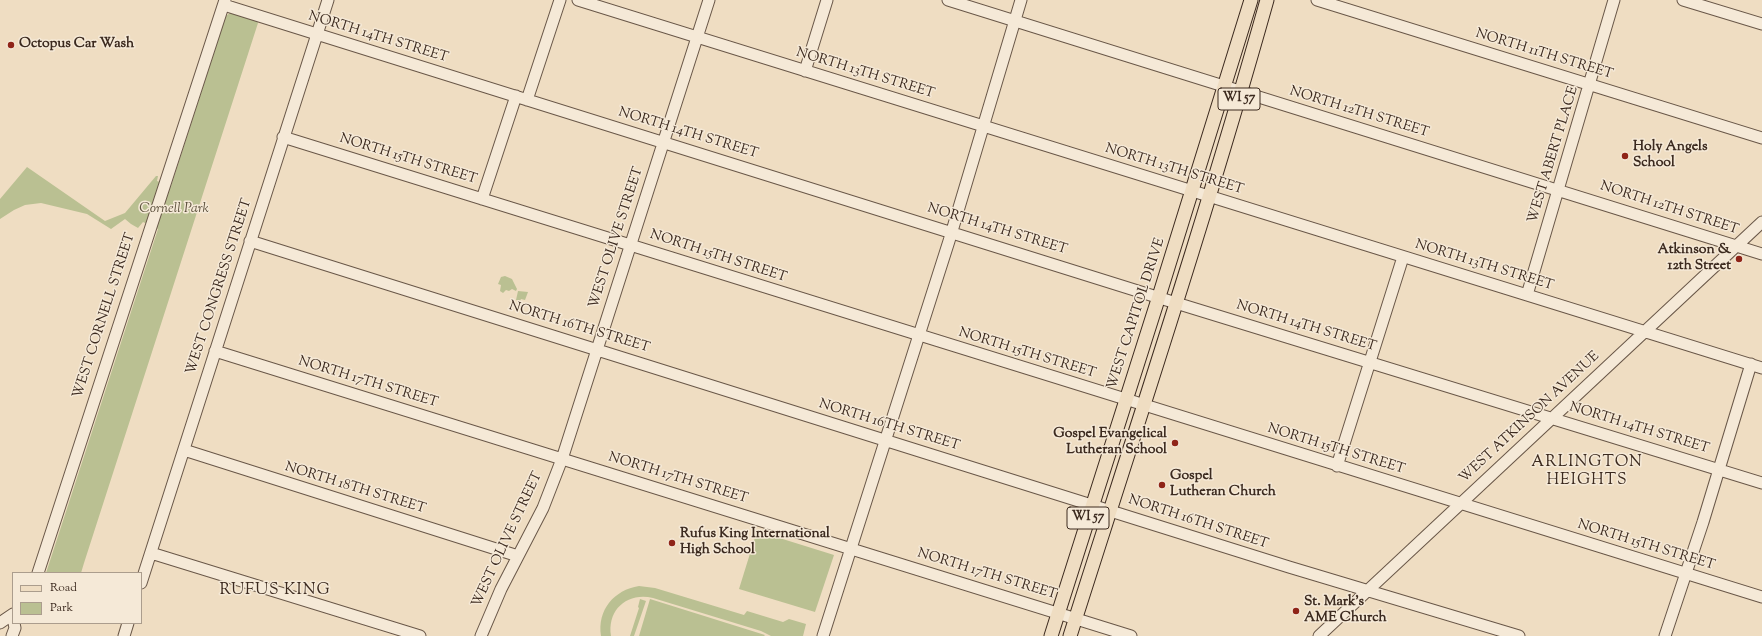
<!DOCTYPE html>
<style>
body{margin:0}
#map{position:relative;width:1762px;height:636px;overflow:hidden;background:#efddc2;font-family:"Sorts Mill Goudy",serif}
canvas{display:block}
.legend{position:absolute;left:12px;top:572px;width:130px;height:52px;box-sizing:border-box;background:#f5e9d7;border:1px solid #ab9d8d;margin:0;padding:5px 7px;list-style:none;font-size:12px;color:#3c2a1f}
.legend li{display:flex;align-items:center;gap:8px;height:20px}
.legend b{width:20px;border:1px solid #ab9d8d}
</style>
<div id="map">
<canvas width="1762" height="636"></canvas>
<ul class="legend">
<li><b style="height:5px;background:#efddc2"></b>Road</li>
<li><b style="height:11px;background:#bac092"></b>Park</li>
</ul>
</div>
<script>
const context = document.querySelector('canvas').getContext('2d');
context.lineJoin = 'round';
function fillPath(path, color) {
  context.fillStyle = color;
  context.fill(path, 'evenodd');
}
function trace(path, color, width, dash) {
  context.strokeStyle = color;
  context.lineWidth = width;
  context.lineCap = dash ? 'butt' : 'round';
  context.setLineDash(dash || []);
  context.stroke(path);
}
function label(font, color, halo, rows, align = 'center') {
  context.font = font + ' "Sorts Mill Goudy",serif';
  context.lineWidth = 3;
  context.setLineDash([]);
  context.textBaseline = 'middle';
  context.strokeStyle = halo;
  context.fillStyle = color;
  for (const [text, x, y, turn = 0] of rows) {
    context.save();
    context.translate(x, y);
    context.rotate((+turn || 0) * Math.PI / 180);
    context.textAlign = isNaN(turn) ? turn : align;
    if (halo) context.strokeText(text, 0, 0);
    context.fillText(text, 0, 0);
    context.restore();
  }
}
const green = new Path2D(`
 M 231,12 L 257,20 L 258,23 L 84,563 L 81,573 L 46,573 L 158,229 L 143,222 L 138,228 L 131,224 L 125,219 L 111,229 L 87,214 L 41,203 L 25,205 L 14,210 L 0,219 L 0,199 L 27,167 L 105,221 L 125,213 L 156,176 L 158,176 L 157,181 L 171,186 L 226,16 Z
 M 505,276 L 512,279 L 517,289 L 516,291 L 512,289 L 509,291 L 506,290 L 503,293 L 500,291 L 501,285 L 498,284 L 501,277 Z
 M 518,291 L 528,292 L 525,300 L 521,299 L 520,301 L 516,300 Z
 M 757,531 L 834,555 L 815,612 L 739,589 Z
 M 639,586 L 655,588 L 744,615 L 747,611 L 783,622 L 789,619 L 806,624 L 803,636 L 771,636 L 761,631 L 653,598 C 627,592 607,610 611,636 L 601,636 C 597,610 614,590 639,586 Z
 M 640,599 L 646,601 L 634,636 L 630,636 L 639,608 L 638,607 Z
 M 650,599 L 765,635 L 764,636 L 639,636 Z`);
const minor = new Path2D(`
 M 578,0 L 1762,368
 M 948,0 L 1762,254
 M 1317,0 L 1762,138
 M 1683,0 L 1762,24
 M 224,5 L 1176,303 L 1762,483
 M 805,71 L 827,0
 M 527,100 L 560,0
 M 283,137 L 1762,597
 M 482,199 L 516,96
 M 250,241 L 1289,567 L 1519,636
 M 1527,295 L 1614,0
 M 215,351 L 1131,636
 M 184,450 L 518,556
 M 1337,466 L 1403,257
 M 151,553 L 420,636
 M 38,573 L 225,0
 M 141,583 L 328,0
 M 0,623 L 13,614
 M 12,636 L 15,628 L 14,623
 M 124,636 L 128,623
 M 481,636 L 501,589 L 543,508 L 562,459 L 709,0
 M 823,636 L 949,241 L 1021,0
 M 1319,636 L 1762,222
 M 1665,636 L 1703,522 L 1751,364`);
const major = new Path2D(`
 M 1051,636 L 1161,290 L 1251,0
 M 1070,636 C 1137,425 1207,214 1267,0`);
const markers = [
 [11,45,4,"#8f2418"],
 [1625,156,4,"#8f2418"],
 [1739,259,4,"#8f2418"],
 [1175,443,4,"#8f2418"],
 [1162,485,4,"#8f2418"],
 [672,543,4,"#8f2418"],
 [1296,611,4,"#8f2418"]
];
const shields = [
 [1239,99,42],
 [1088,518,42]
];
const shieldNames = [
 ["WI 57",1239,99],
 ["WI 57",1088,518]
];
const streetNames = [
 ["NORTH 14TH STREET",378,38,17],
 ["NORTH 11TH STREET",1544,55,17],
 ["NORTH 13TH STREET",865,74,17],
 ["NORTH 12TH STREET",1359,113,17],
 ["NORTH 14TH STREET",688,134,17],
 ["WEST ABERT PLACE",1554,155,-73],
 ["NORTH 15TH STREET",408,160,17],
 ["NORTH 13TH STREET",1174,170,17],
 ["NORTH 12TH STREET",1669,209,18],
 ["NORTH 14TH STREET",997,230,17],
 ["WEST OLIVE STREET",617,238,-72],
 ["NORTH 15TH STREET",718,257,18],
 ["NORTH 13TH STREET",1484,266,17],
 ["WEST CONGRESS STREET",220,287,-72],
 ["WEST CAPITOL DRIVE",1137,314,-72],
 ["WEST CORNELL STREET",105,316,-72],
 ["NORTH 14TH STREET",1306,327,17],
 ["NORTH 16TH STREET",579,328,17],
 ["NORTH 15TH STREET",1027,354,17],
 ["NORTH 17TH STREET",368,383,17],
 ["WEST ATKINSON AVENUE",1530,418,-43],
 ["NORTH 16TH STREET",889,426,17],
 ["NORTH 14TH STREET",1639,429,17],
 ["NORTH 15TH STREET",1336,450,17],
 ["NORTH 17TH STREET",678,479,17],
 ["NORTH 18TH STREET",355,489,17],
 ["NORTH 16TH STREET",1198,523,18],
 ["WEST OLIVE STREET",508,540,-65],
 ["NORTH 15TH STREET",1646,546,17],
 ["NORTH 17TH STREET",987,575,17]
];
const poiNames = [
 ["Octopus Car Wash",19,45],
 ["Holy Angels",1633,148],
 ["School",1633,164],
 ["Atkinson &",1731,251,"right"],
 ["12th Street",1731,267,"right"],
 ["Gospel Evangelical",1167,435,"right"],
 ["Lutheran School",1167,451,"right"],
 ["Gospel",1170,477],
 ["Lutheran Church",1170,493],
 ["Rufus King International",680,535],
 ["High School",680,551],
 ["St. Mark's",1304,603],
 ["AME Church",1304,619]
];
const parkNames = [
 ["Cornell Park",174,210]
];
const quarterNames = [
 ["ARLINGTON",1587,463],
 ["HEIGHTS",1587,481],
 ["RUFUS KING",275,591]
];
fillPath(green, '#bac092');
trace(minor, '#695748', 13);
trace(major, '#3c2a1f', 15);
trace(minor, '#f5e9d7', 11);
trace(major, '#efddc2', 13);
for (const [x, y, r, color] of markers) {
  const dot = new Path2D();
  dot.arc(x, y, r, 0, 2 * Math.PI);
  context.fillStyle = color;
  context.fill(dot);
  trace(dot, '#f5e9d7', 1.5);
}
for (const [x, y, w] of shields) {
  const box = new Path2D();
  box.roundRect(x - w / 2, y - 11, w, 22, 3);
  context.fillStyle = '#f5e9d7';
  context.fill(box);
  trace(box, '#3c2a1f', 1);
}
label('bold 13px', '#3c2a1f', null, shieldNames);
label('14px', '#3c2a1f', '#f5e9d7', streetNames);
label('bold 14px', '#3c2a1f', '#f5e9d7', poiNames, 'left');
label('italic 14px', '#5c503c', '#f5e9d7', parkNames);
context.letterSpacing = '1px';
label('16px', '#3c2a1f', '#f5e9d7', quarterNames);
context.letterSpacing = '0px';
</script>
